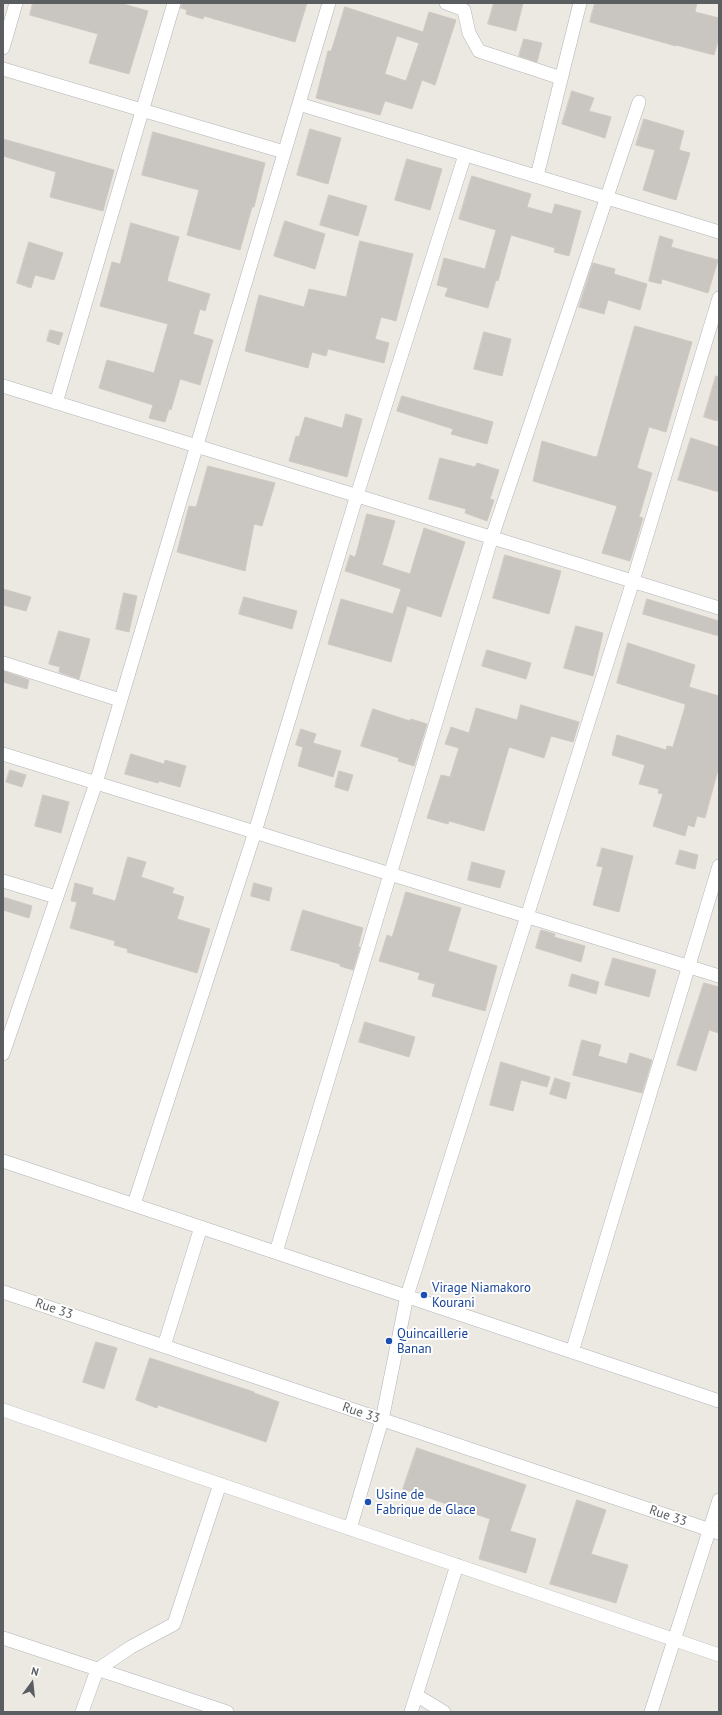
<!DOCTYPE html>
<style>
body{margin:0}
#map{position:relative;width:722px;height:1715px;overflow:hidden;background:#ece8e2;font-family:"PT Sans",sans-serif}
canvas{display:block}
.frame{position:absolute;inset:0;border:4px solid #5a5e61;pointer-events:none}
.north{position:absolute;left:12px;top:1663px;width:40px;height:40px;-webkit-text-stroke:3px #fff;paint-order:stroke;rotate:15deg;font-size:11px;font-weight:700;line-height:16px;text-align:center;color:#5a5e61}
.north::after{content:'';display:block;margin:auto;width:14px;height:18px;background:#5a5e61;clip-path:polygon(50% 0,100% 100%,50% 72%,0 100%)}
</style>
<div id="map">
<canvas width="722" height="1715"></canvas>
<div class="frame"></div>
<div class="north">N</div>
</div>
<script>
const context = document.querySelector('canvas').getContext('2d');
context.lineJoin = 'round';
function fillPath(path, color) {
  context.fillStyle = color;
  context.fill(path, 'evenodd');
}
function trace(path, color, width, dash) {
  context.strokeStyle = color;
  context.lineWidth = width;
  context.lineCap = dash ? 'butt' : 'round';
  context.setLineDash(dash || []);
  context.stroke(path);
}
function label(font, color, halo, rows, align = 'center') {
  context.font = font + ' "PT Sans",sans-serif';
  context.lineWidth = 4;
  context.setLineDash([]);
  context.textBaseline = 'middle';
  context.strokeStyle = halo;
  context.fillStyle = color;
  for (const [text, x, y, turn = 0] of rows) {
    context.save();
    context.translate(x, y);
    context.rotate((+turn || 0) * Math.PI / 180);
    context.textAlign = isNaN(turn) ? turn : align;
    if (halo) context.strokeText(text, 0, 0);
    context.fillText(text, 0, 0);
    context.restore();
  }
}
const building = new Path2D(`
 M 33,3 L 120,3 L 148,11 L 129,74 L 89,63 L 98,34 L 30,15 Z
 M 182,3 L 307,3 L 295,42 L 204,16 L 203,19 L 186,14 L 187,10 L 181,8 Z
 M 494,3 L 523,3 L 516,31 L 488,24 Z
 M 595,3 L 697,3 L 695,12 L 719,18 L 719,37 L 714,55 L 676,45 L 676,46 L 590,22 Z
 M 345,7 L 423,32 L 429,12 L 456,20 L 435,85 L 422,80 L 412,109 L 385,101 L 380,115 L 316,98 L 328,51 L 331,51 ZM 397,36 L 419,43 L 406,81 L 385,74 Z
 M 524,39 L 542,43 L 537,62 L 519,56 Z
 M 572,91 L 594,98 L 589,111 L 611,117 L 605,138 L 562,124 Z
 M 644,119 L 684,131 L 679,150 L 690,153 L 676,200 L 643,190 L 655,150 L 636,145 Z
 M 310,129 L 341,138 L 328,184 L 297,175 Z
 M 153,132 L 265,163 L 254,207 L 252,207 L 240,250 L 187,235 L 199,190 L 142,175 Z
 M 3,139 L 114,170 L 103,211 L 50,197 L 56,172 L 3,156 Z
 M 407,159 L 442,169 L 430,210 L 395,200 Z
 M 472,176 L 531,194 L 527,207 L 552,214 L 555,204 L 581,211 L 569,256 L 554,252 L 555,248 L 511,235 L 498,281 L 496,280 L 488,308 L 445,296 L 448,288 L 437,285 L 444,258 L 485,269 L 496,230 L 459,219 Z
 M 329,195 L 367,206 L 358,236 L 320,225 Z
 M 285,221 L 325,234 L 315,269 L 274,256 Z
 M 131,223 L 179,237 L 167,281 L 210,294 L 205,311 L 200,309 L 193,334 L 213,340 L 200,385 L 180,379 L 171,410 L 169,409 L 165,422 L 149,418 L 153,405 L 99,388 L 107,360 L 154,373 L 168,324 L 100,306 L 112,262 L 120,264 Z
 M 660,236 L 673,240 L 671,247 L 718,260 L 708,293 L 662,279 L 661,284 L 649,281 Z
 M 360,241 L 413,254 L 396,321 L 381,317 L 375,339 L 389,343 L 384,363 L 328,349 L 326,356 L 312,352 L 308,368 L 245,351 L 259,295 L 304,307 L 309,289 L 346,297 Z
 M 29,242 L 63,253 L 54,280 L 35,275 L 31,288 L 17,283 Z
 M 593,263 L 615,269 L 614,274 L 647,284 L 640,310 L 608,300 L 604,314 L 579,307 Z
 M 635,326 L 692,342 L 666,432 L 649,427 L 637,468 L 652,473 L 639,517 L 643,518 L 630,561 L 602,553 L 617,506 L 533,481 L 542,441 L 595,457 L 597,456 Z
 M 50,330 L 63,333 L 59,345 L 47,341 Z
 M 484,332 L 511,339 L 502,376 L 474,369 Z
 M 716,376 L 719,377 L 719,413 L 717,421 L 704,417 Z
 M 402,396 L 493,422 L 487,444 L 451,434 L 453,429 L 397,411 Z
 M 346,414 L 362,419 L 347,477 L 289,461 L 296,436 L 299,437 L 305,417 L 342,428 Z
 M 691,438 L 719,447 L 719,492 L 678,480 Z
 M 440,458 L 475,467 L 477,463 L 499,470 L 490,499 L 494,500 L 487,521 L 465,513 L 466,509 L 429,499 Z
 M 208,466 L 275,483 L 262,526 L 254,524 L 245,571 L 177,552 L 189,506 L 196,507 Z
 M 367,514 L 395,521 L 382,565 L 410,574 L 424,528 L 465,542 L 441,617 L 407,606 L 391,662 L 328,644 L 341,599 L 393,614 L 401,589 L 345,571 L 350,555 L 355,557 Z
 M 505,555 L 561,571 L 549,614 L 493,598 Z
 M 3,589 L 31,597 L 26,611 L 3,605 Z
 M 124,593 L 137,596 L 129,632 L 116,629 Z
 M 244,597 L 297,611 L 292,629 L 239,614 Z
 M 647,599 L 719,621 L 719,636 L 643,614 Z
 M 576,626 L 603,633 L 593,676 L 564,668 Z
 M 59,631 L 90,639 L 79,679 L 59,672 L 60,667 L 49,664 Z
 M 628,643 L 695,665 L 689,687 L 719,696 L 719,766 L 705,818 L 697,816 L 694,827 L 688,825 L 685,836 L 653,826 L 663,794 L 658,793 L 659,789 L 639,784 L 645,765 L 612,755 L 617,735 L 666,750 L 667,746 L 673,747 L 685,707 L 685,704 L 617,683 Z
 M 487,650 L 531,663 L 526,679 L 482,666 Z
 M 3,671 L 29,680 L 27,689 L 3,682 Z
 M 521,705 L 579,722 L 573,742 L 551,736 L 544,758 L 509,747 L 484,831 L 449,821 L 448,824 L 427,818 L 441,775 L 450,777 L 459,748 L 445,744 L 451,727 L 469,733 L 476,708 L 517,720 Z
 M 373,709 L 410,721 L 411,719 L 427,724 L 414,766 L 398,761 L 399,758 L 361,746 Z
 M 301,729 L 316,734 L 313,743 L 341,751 L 333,777 L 298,766 L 303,747 L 296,745 Z
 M 131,754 L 164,764 L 165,760 L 186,766 L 180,787 L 159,781 L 158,783 L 125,774 Z
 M 10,770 L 26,775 L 22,787 L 6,782 Z
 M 339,771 L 353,775 L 348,791 L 335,787 Z
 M 43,795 L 69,802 L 61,833 L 35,826 Z
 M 602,848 L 633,856 L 619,912 L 593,905 L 603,867 L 597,866 Z
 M 680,850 L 698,855 L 695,869 L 676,864 Z
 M 128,857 L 146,862 L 141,877 L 174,888 L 172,893 L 184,897 L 177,919 L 210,929 L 197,973 L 127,952 L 128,949 L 114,945 L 115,941 L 70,928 L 77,902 L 71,901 L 75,883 L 93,888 L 92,894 L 115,901 Z
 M 472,862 L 505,871 L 500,888 L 468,880 Z
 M 254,883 L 272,888 L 269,901 L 251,896 Z
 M 406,892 L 461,908 L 448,951 L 497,966 L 485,1011 L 432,996 L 435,984 L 418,979 L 420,973 L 379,961 L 387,935 L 392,937 Z
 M 3,897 L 32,906 L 29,918 L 3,910 Z
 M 303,910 L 363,928 L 358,947 L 360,947 L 353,970 L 340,966 L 340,964 L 291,950 Z
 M 541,930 L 555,934 L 554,937 L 585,946 L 581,962 L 536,948 Z
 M 613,958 L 656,970 L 649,997 L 605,985 Z
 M 572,974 L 599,982 L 596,994 L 569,986 Z
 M 704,983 L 719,987 L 719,1033 L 709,1030 L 696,1071 L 677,1065 Z
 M 365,1022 L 415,1037 L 409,1057 L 359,1042 Z
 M 582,1040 L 601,1045 L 598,1056 L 627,1064 L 630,1053 L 652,1060 L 642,1093 L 573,1075 Z
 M 501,1062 L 550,1077 L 547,1087 L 521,1080 L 513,1111 L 490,1105 Z
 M 555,1078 L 570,1083 L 566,1099 L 550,1094 Z
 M 96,1342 L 117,1348 L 104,1389 L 83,1382 Z
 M 150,1358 L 254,1392 L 254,1393 L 279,1402 L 266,1442 L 158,1405 L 157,1408 L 136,1400 Z
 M 417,1448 L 526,1485 L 510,1531 L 536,1539 L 526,1573 L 479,1559 L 490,1519 L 403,1489 Z
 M 577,1500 L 606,1510 L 591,1554 L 628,1565 L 616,1603 L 550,1584 Z`);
const street = new Path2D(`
 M 446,3 L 464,10 L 469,33 L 479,51 L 561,78
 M 3,48 L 16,3
 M 3,69 L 284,152
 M 299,104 L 719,232
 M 537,176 L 580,3
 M 3,386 L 719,608
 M 56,403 L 174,3
 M 3,663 L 120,700
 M 3,754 L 719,976
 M 3,881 L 56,897
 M 3,1054 L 96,783 L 329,3
 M 3,1161 L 719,1401
 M 134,1204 L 255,832 L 357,495 L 465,155
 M 276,1252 L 492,537 L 639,102
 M 3,1292 L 719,1533
 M 164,1346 L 201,1227
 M 572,1352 L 719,866
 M 3,1410 L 719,1655
 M 350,1529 L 382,1420 L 407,1296 L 633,581 L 719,298
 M 3,1638 L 227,1712
 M 416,1695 L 444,1712
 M 82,1712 L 97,1670 L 131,1647 L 174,1624 L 220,1484
 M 411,1712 L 457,1565
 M 651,1712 L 719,1500`);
const markers = [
 [424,1295,4,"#1a4fb4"],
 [389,1341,4,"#1a4fb4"],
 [368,1502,4,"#1a4fb4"]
];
const transitNames = [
 ["Virage Niamakoro",432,1288],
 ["Kourani",432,1303],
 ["Quincaillerie",397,1334],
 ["Banan",397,1349],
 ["Usine de",376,1495],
 ["Fabrique de Glace",376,1510]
];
const streetNames = [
 ["Rue 33",54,1309,19],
 ["Rue 33",361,1413,19],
 ["Rue 33",668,1516,19]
];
fillPath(building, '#c9c5c0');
trace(building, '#d0c8c1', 1);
trace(street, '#b2b5b8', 14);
trace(street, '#fff', 13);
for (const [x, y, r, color] of markers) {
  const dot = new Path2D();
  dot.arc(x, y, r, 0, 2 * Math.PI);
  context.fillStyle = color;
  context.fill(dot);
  trace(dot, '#fff', 1.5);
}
label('13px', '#164399', '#fff', transitNames, 'left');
label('13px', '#5a5e61', '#fff', streetNames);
</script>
